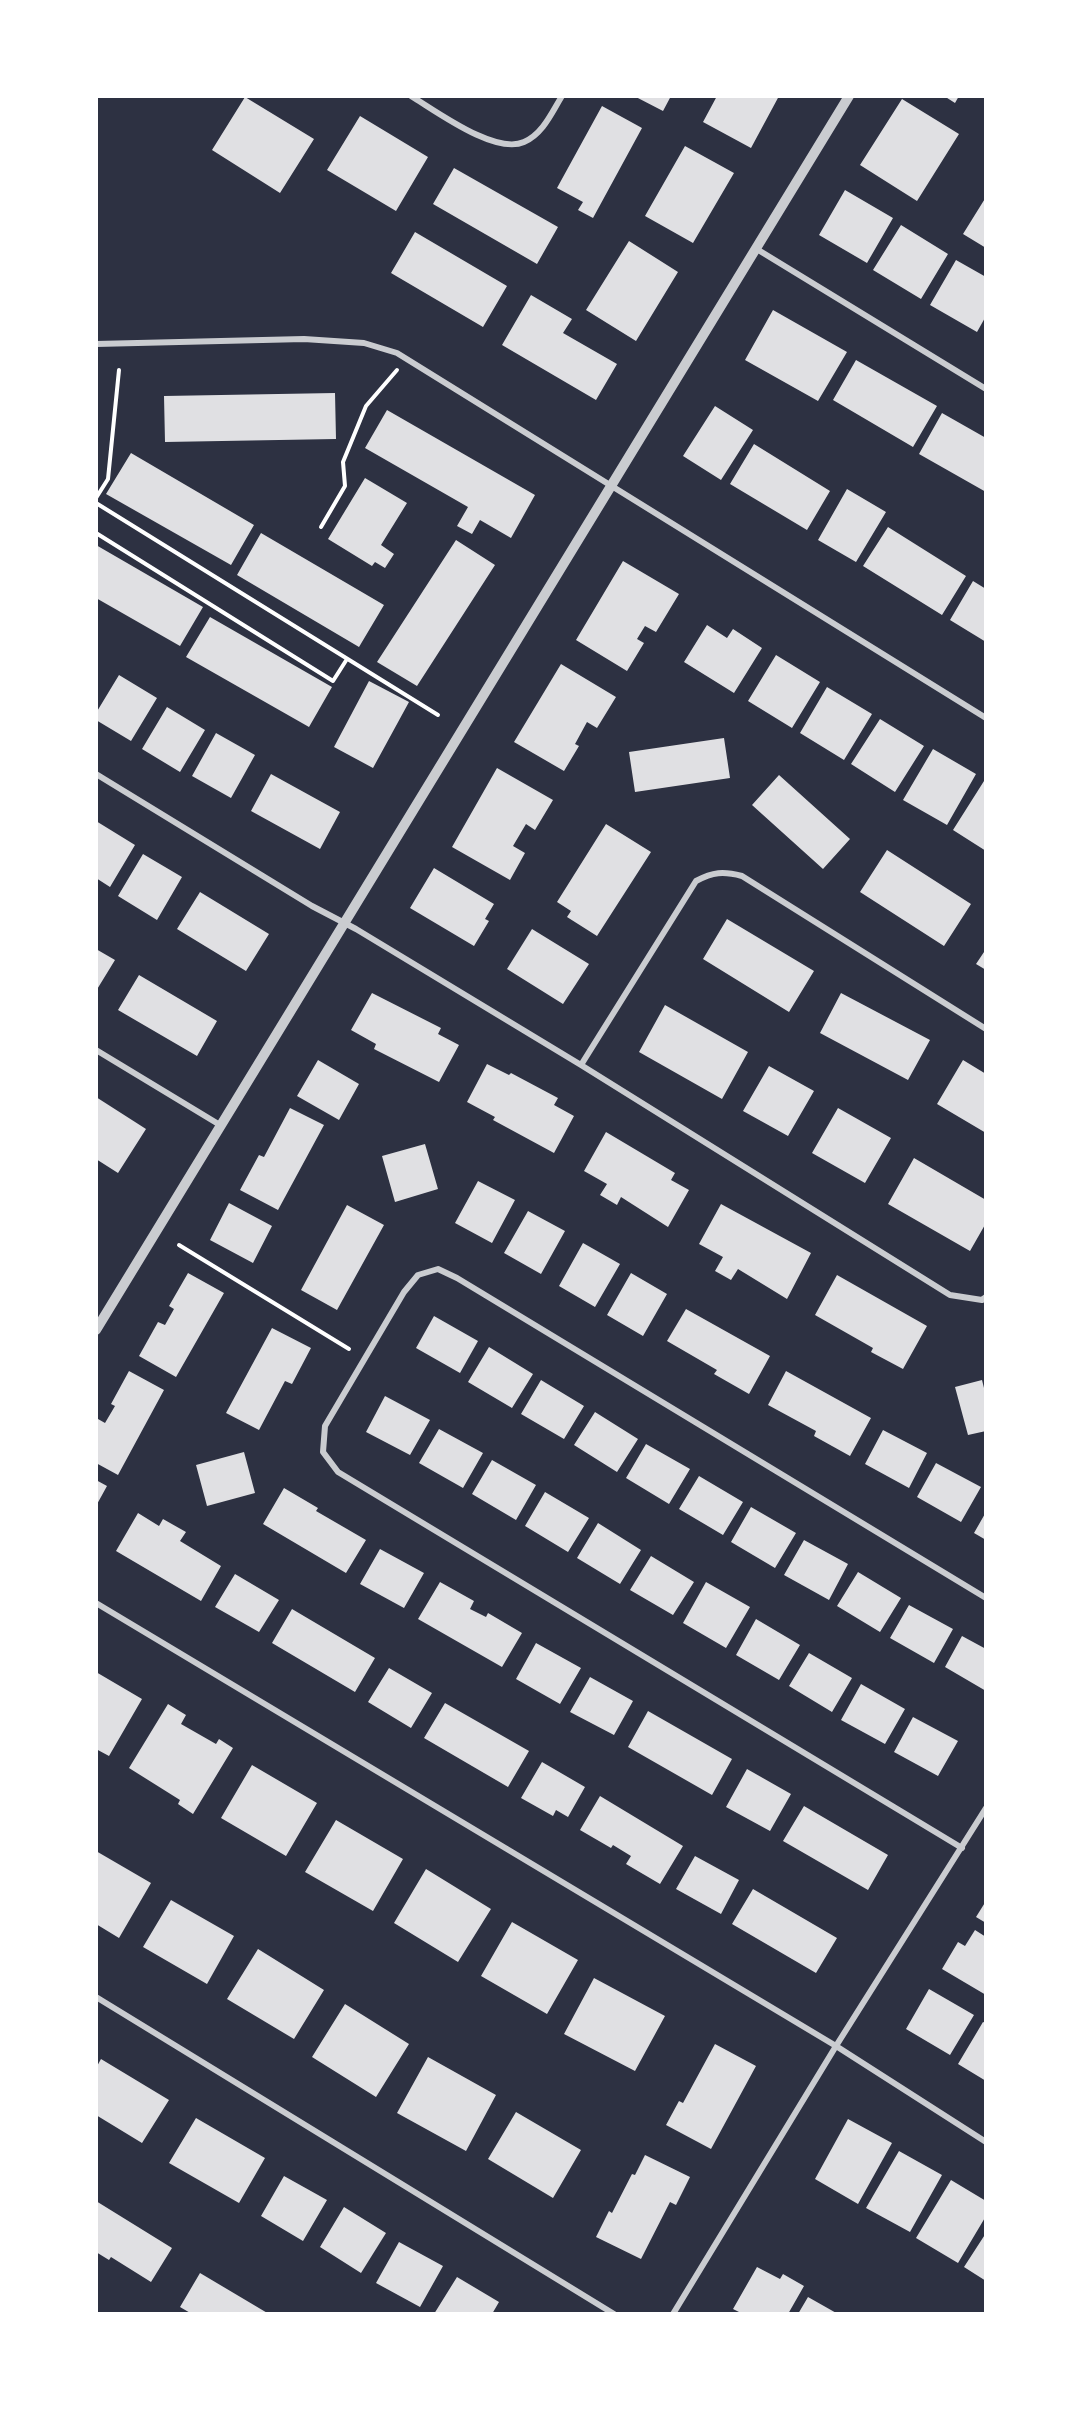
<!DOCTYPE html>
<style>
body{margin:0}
#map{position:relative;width:1082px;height:2410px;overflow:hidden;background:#2d3142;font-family:"Titillium Web",sans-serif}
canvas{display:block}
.frame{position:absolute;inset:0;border:98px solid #fff;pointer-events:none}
</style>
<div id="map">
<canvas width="1082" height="2410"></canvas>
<div class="frame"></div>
</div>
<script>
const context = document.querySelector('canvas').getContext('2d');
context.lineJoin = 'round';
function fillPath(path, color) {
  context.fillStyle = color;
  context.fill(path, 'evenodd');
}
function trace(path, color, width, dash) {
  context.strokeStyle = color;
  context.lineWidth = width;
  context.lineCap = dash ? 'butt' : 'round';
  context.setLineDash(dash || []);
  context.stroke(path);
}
const building = new Path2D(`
 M 634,96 L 671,96 L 663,111 Z
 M 717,96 L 779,96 L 751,148 L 703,122 Z
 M 944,96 L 959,96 L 955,103 Z
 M 245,97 L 314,139 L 280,193 L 212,150 Z
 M 902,99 L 959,134 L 917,201 L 860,165 Z
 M 602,106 L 642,128 L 593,218 L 578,210 L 583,202 L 557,188 Z
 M 360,116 L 428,157 L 396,211 L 327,170 Z
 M 685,146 L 734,173 L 693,243 L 645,216 Z
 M 454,168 L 558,227 L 537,264 L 433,204 Z
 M 845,190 L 893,218 L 867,263 L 819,235 Z
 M 986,197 L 986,248 L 963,234 Z
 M 901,225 L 948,254 L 921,299 L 873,270 Z
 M 415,232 L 507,286 L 483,327 L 391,273 Z
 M 629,241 L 678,272 L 636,341 L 586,310 Z
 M 956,260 L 986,277 L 986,316 L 977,332 L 930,305 Z
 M 531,295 L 572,319 L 563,333 L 617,364 L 596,400 L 502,345 Z
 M 773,310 L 847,352 L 818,401 L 745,360 Z
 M 856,360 L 937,406 L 913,447 L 833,400 Z
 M 335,393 L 336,439 L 165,442 L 164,396 Z
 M 715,406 L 753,430 L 721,480 L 683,456 Z
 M 387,410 L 535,495 L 511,538 L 480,520 L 472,534 L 457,526 L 468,507 L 365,448 Z
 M 942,413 L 986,438 L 986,492 L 919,454 Z
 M 754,444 L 830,491 L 807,530 L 730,484 Z
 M 131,453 L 254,525 L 231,565 L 106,494 Z
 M 365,478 L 407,503 L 381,545 L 394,554 L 385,568 L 375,562 L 372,566 L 328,539 Z
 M 847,489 L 886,512 L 856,562 L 818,540 Z
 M 888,527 L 966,576 L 942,615 L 863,566 Z
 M 261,533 L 384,605 L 359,647 L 237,575 Z
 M 456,540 L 495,565 L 417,686 L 377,662 Z
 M 96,545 L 203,607 L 180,646 L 96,598 Z
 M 623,561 L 679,594 L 656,632 L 645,626 L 637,639 L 644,643 L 627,671 L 576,640 Z
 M 973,581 L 986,589 L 986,642 L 950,620 Z
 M 210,617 L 332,687 L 309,727 L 186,657 Z
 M 707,625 L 727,638 L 733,629 L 762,648 L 734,693 L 684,662 Z
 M 776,655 L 820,682 L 792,728 L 748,701 Z
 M 561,664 L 616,697 L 597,728 L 587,722 L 575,744 L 579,746 L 564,771 L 514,742 Z
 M 119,675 L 157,698 L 131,741 L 96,720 L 96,713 Z
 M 369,681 L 409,702 L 373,768 L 334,747 Z
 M 827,687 L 872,714 L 844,760 L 800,733 Z
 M 167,707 L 205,730 L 180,772 L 142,749 Z
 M 880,719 L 924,746 L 895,792 L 851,764 Z
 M 216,733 L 255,755 L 231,798 L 192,776 Z
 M 724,738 L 730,778 L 635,792 L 629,752 Z
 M 933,749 L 976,774 L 947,825 L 903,800 Z
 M 497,768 L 553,800 L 535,830 L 526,824 L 513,846 L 525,853 L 510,880 L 452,847 Z
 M 271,774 L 340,812 L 320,849 L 251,811 Z
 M 779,775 L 850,839 L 823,869 L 752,805 Z
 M 984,781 L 986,783 L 986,851 L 953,830 Z
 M 96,821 L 135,845 L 110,887 L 96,878 Z
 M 606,824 L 651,852 L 597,936 L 567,917 L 571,911 L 557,902 Z
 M 887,850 L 971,904 L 944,946 L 860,892 Z
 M 143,854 L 182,877 L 157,920 L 118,896 Z
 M 434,868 L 494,904 L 485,919 L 489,921 L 474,946 L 410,908 Z
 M 200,892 L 269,934 L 246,971 L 177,929 Z
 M 727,919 L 814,971 L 789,1012 L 703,959 Z
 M 532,929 L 589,964 L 563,1004 L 507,969 Z
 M 96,949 L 115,960 L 96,991 Z
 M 986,949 L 986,970 L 976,964 Z
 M 139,975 L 217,1021 L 197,1056 L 118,1010 Z
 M 372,993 L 441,1028 L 438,1034 L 459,1045 L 439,1082 L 374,1049 L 376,1044 L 351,1030 Z
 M 841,993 L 930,1040 L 908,1080 L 820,1033 Z
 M 665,1005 L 748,1052 L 722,1099 L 639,1052 Z
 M 318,1060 L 359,1084 L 339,1120 L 297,1096 Z
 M 963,1060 L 986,1074 L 986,1133 L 937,1104 Z
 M 487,1064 L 509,1075 L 511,1073 L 558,1098 L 554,1105 L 574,1116 L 554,1153 L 493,1120 L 495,1117 L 467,1102 Z
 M 769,1066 L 814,1091 L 788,1136 L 743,1111 Z
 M 96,1097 L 146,1129 L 118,1173 L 96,1159 Z
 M 290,1108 L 324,1125 L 278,1210 L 240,1190 L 259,1155 L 264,1157 Z
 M 838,1108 L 891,1138 L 865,1183 L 812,1153 Z
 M 606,1132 L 675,1173 L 671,1180 L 689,1190 L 668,1227 L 621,1197 L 617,1205 L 600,1195 L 607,1184 L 584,1171 Z
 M 425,1144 L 438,1189 L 395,1202 L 382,1156 Z
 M 914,1158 L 986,1200 L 986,1223 L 970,1251 L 888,1204 Z
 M 478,1181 L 515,1200 L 492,1243 L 455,1223 Z
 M 229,1203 L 272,1226 L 253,1263 L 210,1240 Z
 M 721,1204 L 811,1253 L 787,1299 L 738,1269 L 731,1280 L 715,1271 L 723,1257 L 699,1244 Z
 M 347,1205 L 384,1225 L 337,1310 L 301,1290 Z
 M 528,1211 L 565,1231 L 541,1274 L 504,1253 Z
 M 583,1243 L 620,1264 L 595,1307 L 559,1286 Z
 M 188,1273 L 224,1293 L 176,1377 L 139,1356 L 158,1322 L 165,1325 L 174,1309 L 169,1306 Z
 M 631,1273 L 667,1294 L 643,1336 L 607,1315 Z
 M 837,1275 L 927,1326 L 903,1369 L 871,1352 L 873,1348 L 815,1315 Z
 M 686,1309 L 770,1356 L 749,1394 L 714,1374 L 717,1370 L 667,1341 Z
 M 434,1316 L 478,1341 L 460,1373 L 416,1348 Z
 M 272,1328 L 311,1348 L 292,1384 L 285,1381 L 259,1430 L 226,1413 Z
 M 489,1347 L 533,1374 L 512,1408 L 468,1382 Z
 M 129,1371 L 164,1390 L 118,1475 L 96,1463 L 96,1422 L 98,1419 L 105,1423 L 115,1406 L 111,1404 Z
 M 786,1371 L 871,1418 L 850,1456 L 814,1436 L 816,1431 L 768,1405 Z
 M 541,1380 L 584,1406 L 564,1439 L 521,1414 Z
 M 982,1380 L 984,1388 L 986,1387 L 986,1431 L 968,1435 L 955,1387 Z
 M 385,1396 L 430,1420 L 410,1455 L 366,1432 Z
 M 595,1412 L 638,1439 L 617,1472 L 574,1445 Z
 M 439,1429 L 483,1453 L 463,1488 L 419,1463 Z
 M 883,1430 L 927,1453 L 909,1488 L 865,1464 Z
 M 646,1444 L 690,1469 L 669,1504 L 626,1478 Z
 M 244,1452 L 255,1493 L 207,1506 L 196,1465 Z
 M 492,1460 L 536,1485 L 516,1520 L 472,1494 Z
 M 936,1463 L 981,1487 L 961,1522 L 917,1497 Z
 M 699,1476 L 743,1502 L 723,1535 L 679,1509 Z
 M 96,1480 L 107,1486 L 96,1506 Z
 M 284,1488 L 318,1508 L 316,1511 L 366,1540 L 346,1573 L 263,1524 Z
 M 545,1492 L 589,1518 L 568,1552 L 525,1526 Z
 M 751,1507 L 796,1533 L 775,1568 L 731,1542 Z
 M 986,1512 L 986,1540 L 974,1533 Z
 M 138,1513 L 159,1526 L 163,1519 L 186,1532 L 180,1541 L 221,1566 L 201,1601 L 116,1551 Z
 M 598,1523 L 641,1550 L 620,1584 L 577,1558 Z
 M 804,1540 L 848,1564 L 829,1600 L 784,1575 Z
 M 380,1549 L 424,1573 L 404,1608 L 360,1584 Z
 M 651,1556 L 694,1582 L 673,1615 L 630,1590 Z
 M 858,1572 L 901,1598 L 880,1632 L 837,1606 Z
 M 235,1574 L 279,1600 L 259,1632 L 215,1607 Z
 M 440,1582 L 474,1601 L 470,1609 L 486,1617 L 488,1613 L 522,1633 L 502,1667 L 418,1619 Z
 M 706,1582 L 750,1607 L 726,1648 L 683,1623 Z
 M 909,1605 L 953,1629 L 934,1663 L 890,1638 Z
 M 292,1609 L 375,1658 L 355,1692 L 272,1643 Z
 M 756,1619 L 800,1645 L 779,1680 L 736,1655 Z
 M 962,1636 L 986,1649 L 986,1691 L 945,1667 Z
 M 536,1643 L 581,1668 L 560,1704 L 516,1679 Z
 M 809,1653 L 852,1678 L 832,1712 L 789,1686 Z
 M 389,1668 L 432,1693 L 411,1728 L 368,1702 Z
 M 96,1672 L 142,1699 L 109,1756 L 96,1749 Z
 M 590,1677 L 633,1701 L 614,1735 L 570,1712 Z
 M 861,1684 L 905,1709 L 885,1744 L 841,1720 Z
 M 445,1703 L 529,1751 L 508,1787 L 424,1738 Z
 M 168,1704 L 186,1715 L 181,1724 L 216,1744 L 219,1739 L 233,1748 L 193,1814 L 178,1804 L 180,1800 L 129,1768 Z
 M 648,1711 L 732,1759 L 712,1795 L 628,1747 Z
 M 913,1717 L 958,1741 L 938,1776 L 894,1752 Z
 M 542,1762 L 585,1787 L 568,1817 L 556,1810 L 553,1816 L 521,1798 Z
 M 252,1765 L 317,1803 L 286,1856 L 221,1818 Z
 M 747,1769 L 791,1794 L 770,1831 L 726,1807 Z
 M 600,1796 L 683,1846 L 660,1884 L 626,1864 L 631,1856 L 613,1845 L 611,1848 L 580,1830 Z
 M 804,1806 L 888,1855 L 868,1890 L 783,1841 Z
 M 336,1820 L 403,1859 L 373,1911 L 305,1872 Z
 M 96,1851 L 151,1883 L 119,1938 L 96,1924 Z
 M 695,1856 L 739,1880 L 721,1914 L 676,1889 Z
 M 426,1869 L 491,1909 L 458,1962 L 394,1923 Z
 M 753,1889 L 837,1938 L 816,1973 L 732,1924 Z
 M 171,1900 L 234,1936 L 207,1984 L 143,1947 Z
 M 986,1901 L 986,1923 L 976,1917 Z
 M 512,1922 L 578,1960 L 547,2014 L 481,1976 Z
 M 975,1930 L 986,1937 L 986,1995 L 942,1969 L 958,1942 L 965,1946 Z
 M 258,1949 L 324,1990 L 294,2039 L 227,1999 Z
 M 594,1978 L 665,2016 L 635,2071 L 564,2034 Z
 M 929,1989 L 974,2015 L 950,2055 L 906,2029 Z
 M 345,2004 L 409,2044 L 376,2097 L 312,2057 Z
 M 983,2022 L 986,2023 L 986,2081 L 958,2064 Z
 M 715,2044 L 756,2066 L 711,2149 L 666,2125 L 679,2101 L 683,2103 Z
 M 428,2057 L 496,2095 L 466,2151 L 397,2113 Z
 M 101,2059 L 169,2100 L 142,2143 L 96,2115 L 96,2068 Z
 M 516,2112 L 581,2150 L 553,2198 L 488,2159 Z
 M 196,2118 L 265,2158 L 239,2203 L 169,2163 Z
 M 848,2119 L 892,2143 L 858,2204 L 815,2179 Z
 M 899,2151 L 942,2175 L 910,2232 L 866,2208 Z
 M 645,2155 L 690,2177 L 676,2205 L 670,2202 L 641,2259 L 596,2237 L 609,2211 L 612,2213 L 632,2174 L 635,2175 Z
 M 284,2176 L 327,2200 L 303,2241 L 261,2216 Z
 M 951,2180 L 986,2201 L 986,2216 L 958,2263 L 916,2238 Z
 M 96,2201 L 172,2248 L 151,2282 L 111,2257 L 109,2260 L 96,2252 Z
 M 344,2207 L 386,2233 L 361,2273 L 320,2247 Z
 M 986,2233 L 986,2281 L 964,2267 Z
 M 399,2242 L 443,2266 L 420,2307 L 376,2283 Z
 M 757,2267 L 780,2279 L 783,2274 L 804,2286 L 788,2314 L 743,2314 L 733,2309 Z
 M 200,2273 L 269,2314 L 192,2314 L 180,2307 Z
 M 457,2277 L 499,2302 L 492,2314 L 434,2314 Z
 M 808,2297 L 838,2314 L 798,2314 Z`);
const path = new Path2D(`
 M 96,498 L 108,479 L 119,370
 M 96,503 L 438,715
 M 321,527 L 345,486 L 343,462 L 366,406 L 397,370
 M 96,533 L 333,681 L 347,659
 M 179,1245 L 349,1349`);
const minor = new Path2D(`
 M 411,96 C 436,111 495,155 524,142 C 543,134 552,112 562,96
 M 755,248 L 986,389
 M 96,344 L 304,339 L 364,343 L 397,353 L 986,718
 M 96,774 L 312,906 L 356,929 L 581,1065 L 950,1295 L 982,1300 L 986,1297
 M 96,1050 L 220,1125
 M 581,1065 L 696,881 C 713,872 723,871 742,876 L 986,1029
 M 96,1603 L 836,2046 L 986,2142
 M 962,1848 L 338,1472 L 323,1452 L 325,1426 L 404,1292 L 418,1275 L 438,1269 L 457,1278 L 986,1598
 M 96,1997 L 614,2314
 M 673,2314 L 836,2046 L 986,1808`);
const tertiary = new Path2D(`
 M 96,1330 L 849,96`);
fillPath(building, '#e0e0e3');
trace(path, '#fff', 4);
trace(minor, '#caccd0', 6);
trace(tertiary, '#caccd0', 10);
</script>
